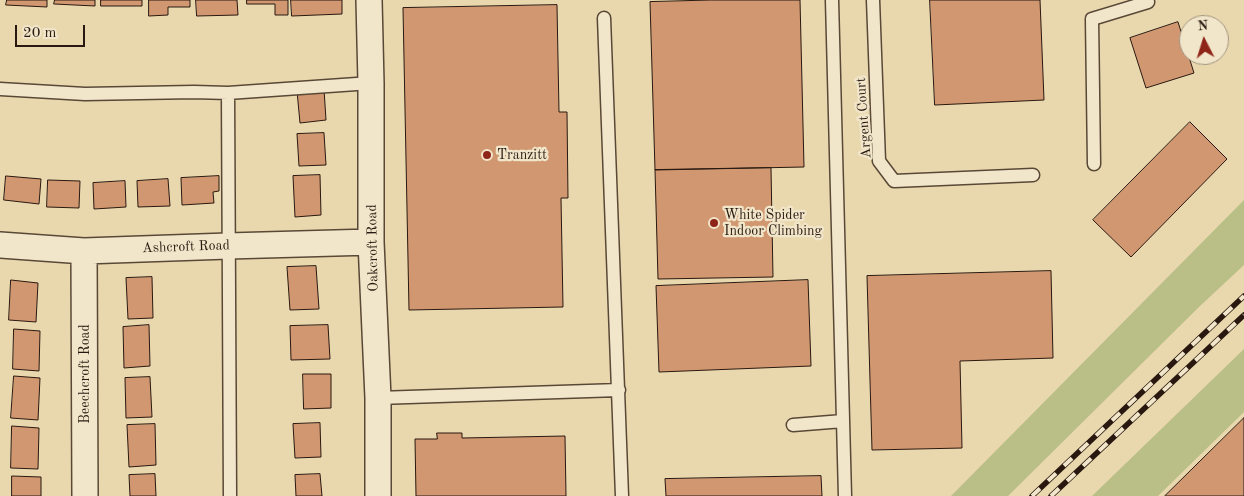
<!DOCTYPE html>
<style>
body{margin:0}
#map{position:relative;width:1244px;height:496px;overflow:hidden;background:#e9d8ad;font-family:"Old Standard TT",serif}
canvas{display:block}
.north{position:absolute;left:1179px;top:15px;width:50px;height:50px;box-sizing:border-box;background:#f1e6ca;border:1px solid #a19480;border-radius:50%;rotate:355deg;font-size:14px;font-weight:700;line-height:20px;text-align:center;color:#291810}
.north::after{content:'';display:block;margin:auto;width:18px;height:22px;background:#8f2418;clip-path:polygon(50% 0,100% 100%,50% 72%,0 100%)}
.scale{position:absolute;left:15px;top:25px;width:70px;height:22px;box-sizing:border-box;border:2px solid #291810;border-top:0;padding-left:6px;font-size:15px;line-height:18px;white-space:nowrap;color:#291810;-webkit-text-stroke:4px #f1e6ca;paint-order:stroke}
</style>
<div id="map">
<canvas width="1244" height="496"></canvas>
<div class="north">N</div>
<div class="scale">20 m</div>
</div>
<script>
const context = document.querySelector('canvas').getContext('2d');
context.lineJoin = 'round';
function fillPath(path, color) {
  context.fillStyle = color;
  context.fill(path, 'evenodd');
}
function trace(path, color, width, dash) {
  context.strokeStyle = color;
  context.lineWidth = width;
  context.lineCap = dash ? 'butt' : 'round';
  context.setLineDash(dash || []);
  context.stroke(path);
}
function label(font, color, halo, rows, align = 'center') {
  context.font = font + ' "Old Standard TT",serif';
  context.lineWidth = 4.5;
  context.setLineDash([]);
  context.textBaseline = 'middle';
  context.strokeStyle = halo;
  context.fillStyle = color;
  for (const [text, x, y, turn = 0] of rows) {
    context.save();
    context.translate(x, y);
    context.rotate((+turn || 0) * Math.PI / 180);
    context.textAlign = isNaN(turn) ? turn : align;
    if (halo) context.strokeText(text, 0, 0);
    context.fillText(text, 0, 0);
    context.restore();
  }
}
const green = new Path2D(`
 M 1244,200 L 1244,265 L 1200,306 L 1008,496 L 951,496 Z
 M 1244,349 L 1244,412 L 1158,496 L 1092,496 Z`);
const building = new Path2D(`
 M 7,0 L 47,0 L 47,7 L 6,5 Z
 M 55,0 L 95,0 L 95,6 L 54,4 Z
 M 101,0 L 142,0 L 142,6 L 101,6 Z
 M 149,0 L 190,0 L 190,7 L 168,7 L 168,15 L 149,16 Z
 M 196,0 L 237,0 L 238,15 L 197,16 Z
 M 247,0 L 288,0 L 288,15 L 275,15 L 275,4 L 247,4 Z
 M 291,0 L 342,0 L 342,14 L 292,16 Z
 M 711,0 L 800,0 L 804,167 L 655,170 L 650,2 Z
 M 930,0 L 1040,0 L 1044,100 L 935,105 Z
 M 557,5 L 559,112 L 567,112 L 568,198 L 561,198 L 563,307 L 409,310 L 403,8 Z
 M 1178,22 L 1194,73 L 1146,88 L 1130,38 Z
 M 324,89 L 326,120 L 300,123 L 297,91 Z
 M 1190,122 L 1227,159 L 1131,257 L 1093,220 Z
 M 324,133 L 326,165 L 299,166 L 297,134 Z
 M 771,168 L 773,277 L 658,279 L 655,170 Z
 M 320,175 L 321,215 L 295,217 L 293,176 Z
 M 6,176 L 41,179 L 39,204 L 4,200 Z
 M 219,176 L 219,191 L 213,192 L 214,203 L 182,205 L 181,178 Z
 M 168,179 L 170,206 L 138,207 L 137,181 Z
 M 48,180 L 80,181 L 79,208 L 47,207 Z
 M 125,181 L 126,207 L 94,209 L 93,183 Z
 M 316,266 L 319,309 L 290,310 L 287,267 Z
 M 1051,271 L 1053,358 L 960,361 L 962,448 L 872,450 L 867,276 Z
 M 152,277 L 153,318 L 128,319 L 126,278 Z
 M 11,280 L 38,283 L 36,322 L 9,320 Z
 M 808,280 L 811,366 L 659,372 L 656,286 Z
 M 149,325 L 150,366 L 124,368 L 123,327 Z
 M 328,325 L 330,359 L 291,360 L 290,326 Z
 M 14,329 L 40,331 L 39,371 L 13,369 Z
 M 303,374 L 331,374 L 331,408 L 304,409 Z
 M 14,376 L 40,378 L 38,420 L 11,418 Z
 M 150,377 L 152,417 L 126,418 L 125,378 Z
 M 1244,418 L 1244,496 L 1165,496 Z
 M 320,423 L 321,457 L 295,458 L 293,424 Z
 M 155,424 L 156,465 L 129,467 L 127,425 Z
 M 12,426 L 39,428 L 38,469 L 11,468 Z
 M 437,433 L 462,433 L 462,438 L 565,436 L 566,496 L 416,496 L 415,439 L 437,439 Z
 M 155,474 L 156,496 L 130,496 L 129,475 Z
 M 320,474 L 322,496 L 296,496 L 295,475 Z
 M 12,476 L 41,477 L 41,496 L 12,496 Z
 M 821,476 L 822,496 L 666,496 L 665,479 Z`);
const lane = new Path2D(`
 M 832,0 L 845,496
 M 873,0 L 879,161 L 894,181 L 1033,175
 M 604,18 L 622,496
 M 0,89 L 85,94 L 194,92 L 228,93 L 371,83
 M 228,93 L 230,496
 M 1094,164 L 1092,19 L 1148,2 L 1147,0
 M 378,398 L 619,390
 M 793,425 L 843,421`);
const street = new Path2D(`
 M 369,0 L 371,83 L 371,242 L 378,398 L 378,496
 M 0,245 L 84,251 L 228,246 L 371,242
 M 84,251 L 85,496`);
const rail = new Path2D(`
 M 1032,496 L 1244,296
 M 1051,496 L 1244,315`);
const markers = [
 [487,155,5,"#8f2418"],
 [714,223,5,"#8f2418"]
];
const streetNames = [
 ["Argent Court",864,118,-94],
 ["Ashcroft Road",186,247,-2],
 ["Oakcroft Road",373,248,-91],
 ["Beechcroft Road",85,374,-90]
];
const poiNames = [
 ["Tranzitt",497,155],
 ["White Spider",724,215],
 ["Indoor Climbing",724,231]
];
fillPath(green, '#babe87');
fillPath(building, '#d19770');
trace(building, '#291810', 1);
trace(lane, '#594837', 15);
trace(street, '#594837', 28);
trace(lane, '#f1e6ca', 12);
trace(street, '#f1e6ca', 25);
trace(rail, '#291810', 5.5);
trace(rail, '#f1e6ca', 4, [11]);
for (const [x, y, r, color] of markers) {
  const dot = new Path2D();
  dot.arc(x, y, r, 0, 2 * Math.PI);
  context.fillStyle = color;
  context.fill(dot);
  trace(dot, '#f1e6ca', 2);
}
label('14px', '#291810', '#f1e6ca', streetNames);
label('14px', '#291810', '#f1e6ca', poiNames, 'left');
</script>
